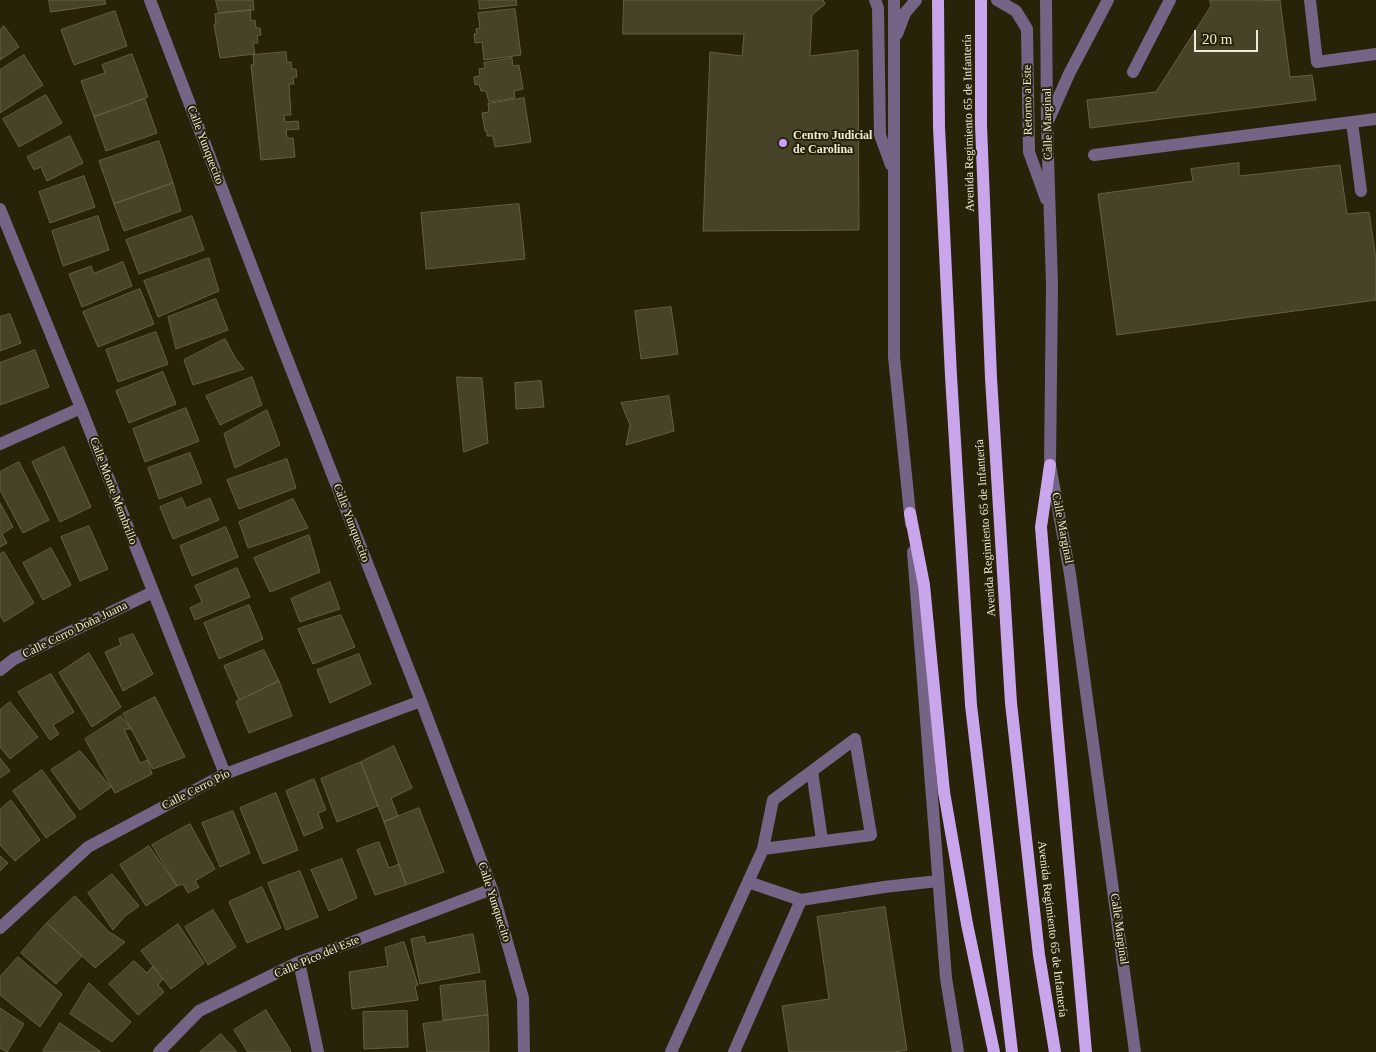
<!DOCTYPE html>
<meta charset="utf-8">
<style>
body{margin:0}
#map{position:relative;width:1376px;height:1052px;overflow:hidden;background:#272208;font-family:"Times New Roman",serif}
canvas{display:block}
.scale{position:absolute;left:1194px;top:30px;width:64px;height:22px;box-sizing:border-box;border:2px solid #ece9da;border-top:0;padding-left:6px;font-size:15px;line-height:18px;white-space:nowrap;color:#ece9da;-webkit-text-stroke:4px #272208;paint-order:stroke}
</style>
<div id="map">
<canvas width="1376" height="1052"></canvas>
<div class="scale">20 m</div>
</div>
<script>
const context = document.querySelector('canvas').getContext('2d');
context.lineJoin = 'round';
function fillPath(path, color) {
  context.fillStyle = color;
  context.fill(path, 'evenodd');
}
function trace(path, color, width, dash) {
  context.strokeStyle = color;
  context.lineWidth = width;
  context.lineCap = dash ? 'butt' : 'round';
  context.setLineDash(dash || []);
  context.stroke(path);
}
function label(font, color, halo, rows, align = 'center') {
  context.font = font + ' "Times New Roman",serif';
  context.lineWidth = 4;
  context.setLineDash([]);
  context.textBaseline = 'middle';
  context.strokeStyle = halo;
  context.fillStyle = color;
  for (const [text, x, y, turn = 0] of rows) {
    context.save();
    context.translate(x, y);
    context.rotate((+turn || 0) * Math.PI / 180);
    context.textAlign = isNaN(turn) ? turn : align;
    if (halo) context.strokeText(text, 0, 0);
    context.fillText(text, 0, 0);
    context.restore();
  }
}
const building = new Path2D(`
 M 49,0 L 105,0 L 106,4 L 51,12 Z
 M 216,0 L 253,0 L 254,10 L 219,13 Z
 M 479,0 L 516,0 L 517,5 L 480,9 Z
 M 624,0 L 823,0 L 825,4 L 812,15 L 810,56 L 858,50 L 859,230 L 703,231 L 710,52 L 742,56 L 744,34 L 623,34 Z
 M 1210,0 L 1260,0 L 1260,1 L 1280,0 L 1290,77 L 1312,75 L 1316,100 L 1090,128 L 1087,100 L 1156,92 L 1211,6 Z
 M 515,9 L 521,55 L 484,60 L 482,42 L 475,43 L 474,34 L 477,34 L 476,29 L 480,28 L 478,13 Z
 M 250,10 L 251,21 L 255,20 L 256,28 L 260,28 L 261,35 L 257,36 L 258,43 L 253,43 L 255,54 L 220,58 L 214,24 L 216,24 L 215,14 Z
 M 115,11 L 127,46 L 74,65 L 61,30 Z
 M 4,26 L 19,47 L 0,60 L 0,30 Z
 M 286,52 L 287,62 L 291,62 L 292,69 L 296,69 L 297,77 L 293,77 L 294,84 L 289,84 L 291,115 L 284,115 L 285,122 L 298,121 L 299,129 L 286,130 L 287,138 L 293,138 L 295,157 L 261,160 L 251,65 L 254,65 L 253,55 Z
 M 132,54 L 148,97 L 94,117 L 81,81 L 105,73 L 102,65 Z
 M 24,55 L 43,85 L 0,113 L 0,70 Z
 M 512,58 L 513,66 L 519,65 L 523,89 L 514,91 L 515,98 L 489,102 L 486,91 L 481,91 L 479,84 L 475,85 L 474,77 L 480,76 L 479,69 L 485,68 L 484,63 Z
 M 46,95 L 62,123 L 19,147 L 3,119 Z
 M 524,98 L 531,142 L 495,147 L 493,136 L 487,136 L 487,131 L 485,131 L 482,113 L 489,112 L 488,104 Z
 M 145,99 L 157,133 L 106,151 L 94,117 Z
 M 70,136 L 83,163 L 47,181 L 41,167 L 34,170 L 27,157 Z
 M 159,141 L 173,183 L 114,204 L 99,161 Z
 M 1239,163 L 1239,176 L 1340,165 L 1347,214 L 1369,212 L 1376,259 L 1376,300 L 1117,335 L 1098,194 L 1193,181 L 1191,169 Z
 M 84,176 L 95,207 L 50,223 L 39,192 Z
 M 173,183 L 181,211 L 124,231 L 114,204 Z
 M 519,204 L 525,259 L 426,269 L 421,213 Z
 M 98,216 L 109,250 L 63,266 L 52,231 Z
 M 192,216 L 204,250 L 139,274 L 126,240 Z
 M 209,258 L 219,291 L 158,317 L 144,281 Z
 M 123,262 L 132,286 L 82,307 L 69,274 L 91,266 L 94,273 Z
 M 140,289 L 154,324 L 98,347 L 83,312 Z
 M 216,299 L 228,330 L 176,349 L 168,317 Z
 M 671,307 L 678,354 L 641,359 L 635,311 Z
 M 10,314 L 21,343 L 0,351 L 0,317 Z
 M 156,332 L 168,364 L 118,382 L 106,350 Z
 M 225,339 L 236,359 L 244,369 L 193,385 L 184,360 Z
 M 35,350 L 49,387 L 0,405 L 0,363 Z
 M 163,372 L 176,404 L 129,423 L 116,391 Z
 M 252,377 L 262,405 L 220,425 L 206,396 Z
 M 457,377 L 482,378 L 488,443 L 464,452 Z
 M 541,381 L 544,407 L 516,409 L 515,383 Z
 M 669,396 L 674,431 L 626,445 L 630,425 L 621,403 Z
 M 186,408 L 199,441 L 145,462 L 133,429 Z
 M 267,410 L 280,445 L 235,468 L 224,434 Z
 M 64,447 L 91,507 L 60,522 L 32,462 Z
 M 190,453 L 202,483 L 159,499 L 148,468 Z
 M 287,459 L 296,488 L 239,509 L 227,480 Z
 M 19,462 L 49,520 L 23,533 L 0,490 L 0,472 Z
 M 182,498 L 186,508 L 210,498 L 219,520 L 173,539 L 160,507 Z
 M 293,499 L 308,528 L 248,548 L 239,522 Z
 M 0,503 L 13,527 L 2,534 L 7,543 L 0,547 Z
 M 89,526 L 108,569 L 80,581 L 61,537 Z
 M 226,527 L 238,557 L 192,576 L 180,546 Z
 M 309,535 L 320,572 L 270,592 L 254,558 Z
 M 51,548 L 71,585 L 43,600 L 23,563 Z
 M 4,552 L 34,603 L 4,622 L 0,615 L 0,554 Z
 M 237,568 L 250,597 L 195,620 L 190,608 L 202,602 L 195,586 Z
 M 330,582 L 340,609 L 300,622 L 291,599 Z
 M 249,605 L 263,639 L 219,659 L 204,623 Z
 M 341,615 L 355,647 L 313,664 L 298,629 Z
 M 133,634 L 153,674 L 123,691 L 105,652 L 121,645 L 119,639 Z
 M 264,650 L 279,681 L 239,700 L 224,666 Z
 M 89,653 L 121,707 L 92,727 L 59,673 Z
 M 359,654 L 371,684 L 330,703 L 317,670 Z
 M 51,674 L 74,712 L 53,725 L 59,734 L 50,740 L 18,692 Z
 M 279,681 L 292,716 L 249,733 L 236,702 Z
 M 155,697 L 185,757 L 153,769 L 123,714 Z
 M 10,702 L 38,737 L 10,759 L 0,747 L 0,710 Z
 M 121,716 L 131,729 L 124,729 L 140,763 L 148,760 L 152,774 L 115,793 L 85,739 Z
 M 394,746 L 412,788 L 391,798 L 398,816 L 384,822 L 361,762 Z
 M 80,751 L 111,787 L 80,810 L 51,770 Z
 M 0,758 L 10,771 L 0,778 Z
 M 361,762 L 378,806 L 337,822 L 321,779 Z
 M 42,770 L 76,817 L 46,838 L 13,791 Z
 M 314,779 L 326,810 L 318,813 L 323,828 L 304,836 L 286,791 Z
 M 276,793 L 298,850 L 263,864 L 240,808 Z
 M 11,800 L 40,840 L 15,861 L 0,845 L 0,810 Z
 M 419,808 L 444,872 L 406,885 L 384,822 Z
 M 233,811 L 250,853 L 220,867 L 202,823 Z
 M 190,824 L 215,869 L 195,881 L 199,887 L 188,893 L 183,884 L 177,886 L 152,845 Z
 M 379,842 L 389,868 L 399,864 L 406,885 L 375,895 L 357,850 Z
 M 149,846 L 177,886 L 146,906 L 120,865 Z
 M 0,856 L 8,863 L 0,871 Z
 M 342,859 L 357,898 L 329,911 L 311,870 Z
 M 300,871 L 318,917 L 286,930 L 268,883 Z
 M 112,874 L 139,906 L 124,917 L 113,930 L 88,893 Z
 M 262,887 L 281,928 L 247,943 L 229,902 Z
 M 75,896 L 108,931 L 125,942 L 95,968 L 47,923 Z
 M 885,907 L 907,1050 L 895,1052 L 789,1052 L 782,1006 L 829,999 L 817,917 Z
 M 213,910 L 236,947 L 208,965 L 185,927 Z
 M 47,923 L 82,956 L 56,984 L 21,953 Z
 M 178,924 L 204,963 L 171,989 L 141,951 Z
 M 473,934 L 480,972 L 420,984 L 411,939 L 424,936 L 426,943 Z
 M 404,942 L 418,985 L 415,986 L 418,1000 L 352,1009 L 349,972 L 388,966 L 385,948 Z
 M 18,957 L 62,994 L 40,1027 L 0,995 L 0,977 Z
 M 134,961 L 147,973 L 153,966 L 163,979 L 158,985 L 164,992 L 138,1015 L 109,984 Z
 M 485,981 L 488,1015 L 443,1020 L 440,986 Z
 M 89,983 L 131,1022 L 112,1042 L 70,1014 Z
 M 0,1008 L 24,1024 L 7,1052 L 0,1048 Z
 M 266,1010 L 291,1051 L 290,1052 L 248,1052 L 234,1030 Z
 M 407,1011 L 408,1047 L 364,1049 L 363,1012 Z
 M 488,1015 L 489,1052 L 427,1052 L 423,1024 Z
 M 60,1023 L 101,1052 L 45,1052 L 43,1051 Z
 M 221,1034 L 237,1052 L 200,1052 Z`);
const minor = new Path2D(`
 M 150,0 L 279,338 L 421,701 L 492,889 L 523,998 L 524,1052
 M 875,0 L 878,8 L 880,135 L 891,165
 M 894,0 L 894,357 L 911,524
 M 997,0 L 1016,11 L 1027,29 L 1029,152 L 1046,199
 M 1046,0 L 1047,124 L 1052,285 L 1050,465 L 1070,574 L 1135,1052
 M 1310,0 L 1317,62 L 1376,54
 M 897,34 L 905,13 L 916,0
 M 1133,72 L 1170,0
 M 1049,119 L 1069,74 L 1108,0
 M 1352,122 L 1361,191
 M 1094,155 L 1376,119
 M 0,209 L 81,408 L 225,774
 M 0,444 L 81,408
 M 913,552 L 946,978 L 958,1052
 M 0,670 L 14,659 L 153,592
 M 812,771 L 822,840
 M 748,882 L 763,849 L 773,800 L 855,739 L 871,835 L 763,849
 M 0,928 L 88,847 L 225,774 L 421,701
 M 299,962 L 318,1052
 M 159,1052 L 199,1011 L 299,962 L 492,889
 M 671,1052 L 748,882 L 801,900 L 884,887 L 938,881
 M 734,1052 L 801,900`);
const major = new Path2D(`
 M 938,0 L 939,127 L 951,376 L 971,705 L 1012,1052
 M 981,0 L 981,125 L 991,378 L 1011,703 L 1039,955 L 1055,1052
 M 1050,465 L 1041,527 L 1056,715 L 1086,1052
 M 910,513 L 924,585 L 944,792 L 967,924 L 994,1052`);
const markers = [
 [783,143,5,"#d09dfe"]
];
const streetNames = [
 ["Retorno a Este",1028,100,-91],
 ["Avenida Regimiento 65 de Infantería",969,123,-91],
 ["Calle Marginal",1048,124,-91],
 ["Calle Yunquecito",205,145,69],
 ["Calle Monte Membrillo",113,491,69],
 ["Calle Yunquecito",351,523,69],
 ["Avenida Regimiento 65 de Infantería",986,528,-94],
 ["Calle Marginal",1062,528,79],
 ["Calle Cerro Doña Juana",75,630,-26],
 ["Calle Cerro Pío",196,790,-27],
 ["Calle Yunquecito",494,902,72],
 ["Avenida Regimiento 65 de Infantería",1052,929,83],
 ["Calle Marginal",1119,929,82],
 ["Calle Pico del Este",317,957,-23]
];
const poiNames = [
 ["Centro Judicial",793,136],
 ["de Carolina",793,150]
];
fillPath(building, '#474328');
trace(building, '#646044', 1);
trace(minor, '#756485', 12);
trace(major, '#c9a6eb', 12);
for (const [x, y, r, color] of markers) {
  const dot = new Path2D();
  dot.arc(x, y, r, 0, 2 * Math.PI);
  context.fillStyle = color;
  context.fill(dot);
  trace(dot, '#272208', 2);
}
label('12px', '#ece9da', '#272208', streetNames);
label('bold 12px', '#ece9da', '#272208', poiNames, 'left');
</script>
